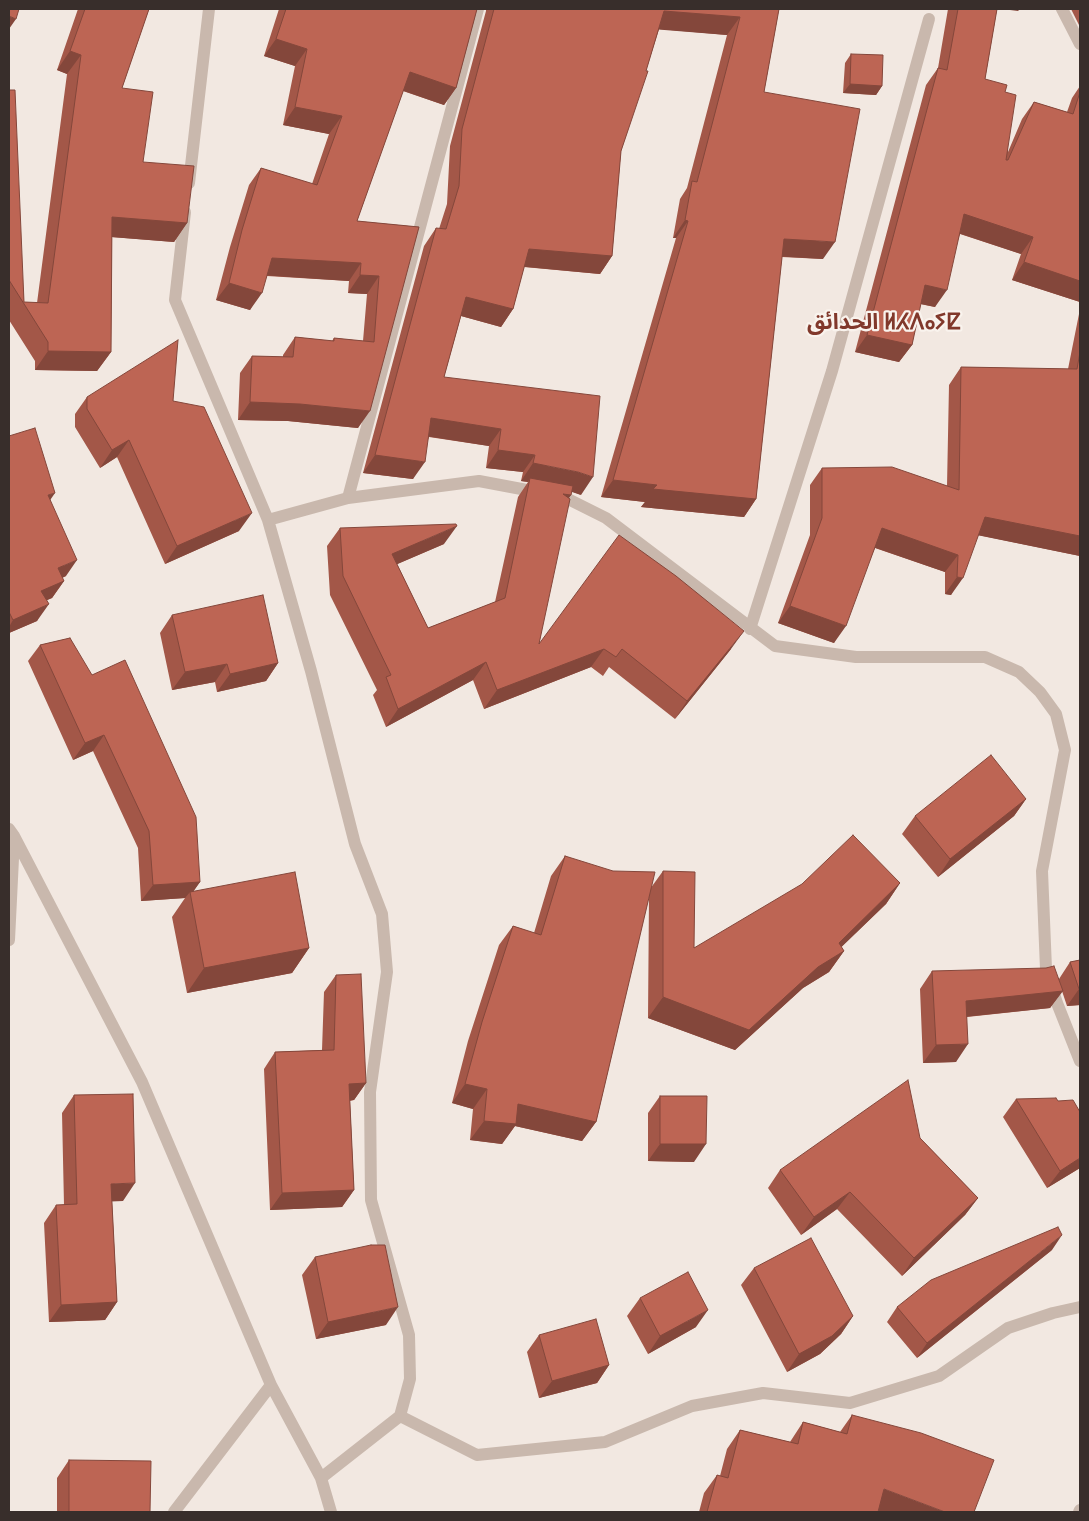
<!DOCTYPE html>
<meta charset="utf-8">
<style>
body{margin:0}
#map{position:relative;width:1089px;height:1521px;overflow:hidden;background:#f2e8e1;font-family:"Space Grotesk",sans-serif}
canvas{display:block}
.frame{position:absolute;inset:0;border:10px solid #382e2b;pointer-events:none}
</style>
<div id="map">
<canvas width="1089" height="1521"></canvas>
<div class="frame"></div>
</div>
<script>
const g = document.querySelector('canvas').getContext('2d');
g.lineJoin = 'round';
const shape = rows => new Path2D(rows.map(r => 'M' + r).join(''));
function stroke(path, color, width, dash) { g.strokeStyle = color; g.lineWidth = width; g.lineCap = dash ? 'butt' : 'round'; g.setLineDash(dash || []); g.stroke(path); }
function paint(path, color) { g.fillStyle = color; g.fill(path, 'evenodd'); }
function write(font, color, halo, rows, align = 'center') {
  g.font = font + ' "Space Grotesk","Noto Sans Arabic","Noto Sans Tifinagh",sans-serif'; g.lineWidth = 4.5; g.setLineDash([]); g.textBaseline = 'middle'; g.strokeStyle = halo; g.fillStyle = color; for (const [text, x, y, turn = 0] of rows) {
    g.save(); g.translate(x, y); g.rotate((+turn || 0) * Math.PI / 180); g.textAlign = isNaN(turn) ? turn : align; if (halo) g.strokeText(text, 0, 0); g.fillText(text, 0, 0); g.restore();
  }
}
const minor = shape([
 [1062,9,1080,44],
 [189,183,209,9],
 [185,212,175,300,268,520],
 [348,498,478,9],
 [750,629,832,371,929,19],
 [9,829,14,836,142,1082,271,1385,321,1478,331,1512],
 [9,940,14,838],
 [400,1416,477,1455,605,1442,692,1406,763,1393,850,1403,939,1376,1008,1328,1053,1313,1080,1307],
 [321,1478,400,1416,410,1379,409,1335,371,1200,370,1092,387,972,382,914,355,844,311,671,268,520,348,498,479,481,564,497,606,518,775,646,856,657,985,657,1019,672,1040,692,1056,714,1065,750,1042,871,1046,969,1057,1003,1080,1061],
 [174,1512,271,1385],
 [1079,1512,1080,1510]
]);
const wall = shape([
 [78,9,149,9,122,88,143,162,187,223,174,242,112,237,111,352,97,371,35,370,35,361,9,320,9,90,24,302,37,303,67,74,57,70],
 [279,9,477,9,456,88,444,105,403,91,357,221,419,227,358,428,288,421,238,420,240,373,252,356,283,357,283,355,295,337,332,341,334,338,363,341,367,294,348,293,349,281,267,276,250,310,216,300,230,247,249,185,261,168,312,184,329,134,283,125,295,66,264,56],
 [486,9,779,9,764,92,823,259,782,257,756,499,744,517,641,507,645,502,601,497,676,238,673,238,680,199,687,188,727,35,659,29,621,151,612,256,600,274,524,267,513,309,501,327,461,316,444,377,581,495,571,491,571,495,568,498,539,644,731,649,675,719,609,667,603,676,591,667,484,709,473,680,386,727,373,695,377,690,330,595,327,546,340,528,444,544,397,564,428,628,495,602,518,497,528,482,521,481,523,472,486,468,489,446,429,437,413,479,363,473,424,246,436,228,439,229,447,204,450,146,486,11],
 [948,9,997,9,985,79,1005,92,1008,152,1022,119,1034,102,1067,112,1072,98,1080,86,1080,302,1012,280,1021,254,960,234,935,307,920,304,912,345,899,362,855,352,926,85,938,68],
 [1071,9,1080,9,1080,27],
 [851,54,882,86,876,95,843,93,845,63],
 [1080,309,1080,556,978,535,951,595,945,594,945,572,875,548,834,643,778,623,810,535,810,485,822,468,947,486,949,385,961,367,1068,369],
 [87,397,173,401,239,531,165,564,117,457,100,468,75,427,75,414],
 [9,436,50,500,66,576,62,578,64,581,52,598,46,600,37,621,9,633],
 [172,615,278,663,266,681,217,692,215,682,172,690,160,633],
 [70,638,200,882,193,891,309,948,292,973,187,993,172,917,185,898,141,901,138,848,93,751,73,760,28,661,40,645],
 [1026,799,1014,816,938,877,902,834,915,816],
 [565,856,650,889,663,871,694,948,900,883,886,904,841,947,844,951,829,972,803,988,735,1050,648,1018,649,896,596,1122,582,1141,515,1126,502,1144,470,1140,473,1109,452,1103,468,1041,499,945,513,926,534,933,551,876],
 [1080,960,1080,1005,1067,1006,1062,991,1050,1008,967,1017,956,1062,923,1063,920,989,932,971,1059,979,1070,962],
 [336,975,366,1083,354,1100,350,1101,354,1190,342,1207,270,1210,264,1069,275,1052,322,1050,324,992],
 [74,1095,123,1201,112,1201,117,1302,105,1320,49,1322,44,1223,56,1205,64,1205,62,1113],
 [660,1096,694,1162,648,1161,648,1113],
 [1016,1099,1058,1101,1080,1168,1047,1188,1003,1117],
 [920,1138,978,1198,965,1215,902,1276,837,1209,801,1235,768,1188,780,1170],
 [1052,1250,917,1358,887,1322,897,1307],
 [315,1257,386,1325,316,1339,302,1275],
 [754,1268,853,1316,841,1334,820,1354,787,1372,741,1285],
 [640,1298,696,1327,648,1354,627,1316],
 [539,1335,609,1365,597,1383,539,1398,527,1352],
 [852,1415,878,1511,878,1512,699,1512,704,1493,717,1475,720,1476,727,1449,740,1430,790,1442,803,1422,840,1432],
 [69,1460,150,1512,57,1512,57,1478]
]);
const shadedWall = shape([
 [1002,9,1020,9,1018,11],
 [664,11,740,17,727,35,652,29],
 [9,16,16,19,9,29],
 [276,39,307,49,295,66,264,56],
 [70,51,81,55,67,74,57,70],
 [410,72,456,88,444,105,398,89],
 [850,84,882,86,876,95,843,93],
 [295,107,342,116,329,134,283,125],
 [964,214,1033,237,1021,254,952,231],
 [112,217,187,223,174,242,98,236],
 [685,220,688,221,676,238,673,238],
 [784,239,835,242,823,259,772,256],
 [529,249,612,256,600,274,516,266],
 [272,258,361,263,349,281,260,275],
 [1024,262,1080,281,1080,302,1012,280],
 [360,275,379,276,367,294,348,293],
 [229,283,262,293,250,310,216,300],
 [925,285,947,290,935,307,912,302],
 [466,297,513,309,501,327,454,314],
 [867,335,912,345,899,362,855,352],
 [48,351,111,352,97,371,35,370],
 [250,402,300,404,370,411,358,428,288,421,238,420],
 [431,418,501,429,489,446,419,435],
 [129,440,117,457,100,468,112,450],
 [498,450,535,455,523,472,486,468],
 [375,455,425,462,413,479,363,473],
 [533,463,578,472,593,477,581,495,530,478,528,482,521,481],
 [613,480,657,485,756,499,744,517,641,507,645,502,601,497],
 [55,493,44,509,48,495],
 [563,494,571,495,558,514],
 [252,513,239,531,165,564,177,546],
 [985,517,1080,536,1080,556,972,534],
 [457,526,444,544,379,572,392,554],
 [882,528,958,555,945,572,870,546],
 [77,560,66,576,46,585,58,568],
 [957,577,963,578,951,595,945,594],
 [64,581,52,598,30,608,41,591],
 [49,604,37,621,9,633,9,627,13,620],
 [790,606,846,626,834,643,778,623],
 [744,631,731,649,675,719,687,701],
 [604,649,591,667,484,709,497,690],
 [486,662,473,680,386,727,398,709],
 [278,663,266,681,217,692,230,674],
 [227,664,215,682,172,690,185,672],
 [104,735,93,751,73,760,85,743],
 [1026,799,1014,816,938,877,950,859],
 [200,882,191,895,190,892,185,898,141,901,153,885],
 [900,883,886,904,826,962,844,951,829,972,803,988,735,1050,648,1018,663,997,839,943],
 [309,948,292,973,187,993,204,968],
 [1079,989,1080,989,1080,1005,1067,1006],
 [1063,991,1050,1008,954,1018,966,1001],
 [968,1044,956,1062,923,1063,936,1045],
 [366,1083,354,1100,337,1101,349,1084],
 [465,1084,487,1089,473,1109,452,1103],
 [518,1104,596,1122,582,1141,515,1126,502,1144,470,1140,484,1121],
 [660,1144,706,1144,694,1162,648,1161],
 [1080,1158,1080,1168,1047,1188,1060,1171],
 [135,1183,123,1201,99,1202,111,1184],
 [354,1190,342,1207,270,1210,282,1193],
 [850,1192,837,1209,801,1235,814,1217],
 [978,1198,965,1215,902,1276,914,1258],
 [1062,1235,1052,1250,917,1358,927,1343],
 [117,1302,105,1320,49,1322,61,1305],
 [398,1307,386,1325,316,1339,328,1322],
 [708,1310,696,1327,648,1354,660,1336],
 [853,1316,841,1334,820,1354,787,1372,799,1354],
 [609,1365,597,1383,539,1398,552,1381],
 [884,1489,945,1512,882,1512,870,1508]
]);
const building = shape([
 [9,9,19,9,16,19,9,16,9,9],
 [85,9,149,9,122,88,153,92,143,162,194,166,187,223,112,217,111,352,48,351,48,342,9,280,9,90,15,90,24,302,48,303,81,55,70,51,85,9],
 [286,9,477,9,456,88,410,72,357,221,419,227,370,411,300,404,250,402,252,356,293,357,295,337,334,341,334,338,374,342,379,276,360,275,361,263,272,258,262,293,229,283,242,230,261,168,317,185,342,116,295,107,307,49,276,39,286,9],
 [494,9,779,9,764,92,860,109,835,242,784,239,756,499,653,489,657,485,613,480,688,221,685,220,692,181,697,182,740,17,664,11,646,71,648,71,621,151,612,256,529,249,513,309,466,297,444,377,600,396,593,477,578,472,533,463,535,455,498,450,501,429,431,418,425,462,375,455,436,228,446,229,459,186,462,129,494,9],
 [958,9,997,9,985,79,1007,85,1005,92,1016,95,1006,160,1008,160,1034,102,1073,114,1080,92,1080,281,1024,262,1033,237,964,214,947,290,925,285,912,345,867,335,938,68,947,70,958,9],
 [851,54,883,55,882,86,850,84,851,54],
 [178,340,173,401,204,407,252,513,177,546,129,440,112,450,87,409,87,397,178,340],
 [1080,352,1080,536,985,517,963,578,957,577,958,555,882,528,846,626,790,606,822,518,822,468,892,467,959,490,961,367,1077,369,1080,352],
 [35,428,55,493,48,495,77,560,58,568,64,581,41,591,49,604,13,620,9,612,9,436,35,428],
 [530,478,573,486,571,495,563,494,570,499,539,644,619,535,676,576,744,631,687,701,622,649,616,657,604,649,497,690,486,662,398,709,386,677,391,675,343,576,340,528,456,524,457,526,392,554,428,628,505,598,530,478],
 [263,595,278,663,230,674,227,664,185,672,172,615,263,595],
 [70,638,92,675,125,660,196,817,200,882,153,885,149,831,104,735,85,743,40,645,70,638],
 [991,755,1026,799,950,859,915,816,991,755],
 [853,835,900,883,839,943,844,951,818,967,749,1030,663,997,663,871,695,872,694,948,802,884,853,835],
 [565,856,613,871,655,872,596,1122,518,1104,516,1124,484,1121,487,1089,465,1084,482,1022,513,926,541,935,565,856],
 [295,872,309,948,204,968,190,892,295,872],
 [1080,960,1080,989,1079,989,1070,962,1080,960],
 [1054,966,1063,991,966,1001,968,1044,936,1045,932,971,1046,968,1054,966],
 [361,974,366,1083,349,1084,354,1190,282,1193,275,1052,334,1050,336,975,361,974],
 [908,1080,920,1138,978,1198,914,1258,850,1192,814,1217,780,1170,908,1080],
 [133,1094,135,1183,111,1184,117,1302,61,1305,56,1205,77,1204,74,1095,133,1094],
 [660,1096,707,1096,706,1144,660,1144,660,1096],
 [1056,1098,1058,1101,1073,1100,1080,1112,1080,1158,1060,1171,1016,1099,1056,1098],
 [1058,1227,1062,1235,927,1343,897,1307,931,1280,1058,1227],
 [811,1238,853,1316,832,1336,799,1354,754,1268,811,1238],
 [371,1245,385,1245,398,1307,328,1322,315,1257,371,1245],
 [688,1272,708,1310,660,1336,640,1298,688,1272],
 [596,1319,609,1365,552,1381,539,1335,596,1319],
 [852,1415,921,1433,994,1460,974,1512,945,1512,884,1489,878,1512,707,1512,717,1475,728,1478,740,1430,798,1444,803,1422,847,1434,852,1415],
 [69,1460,151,1461,150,1512,69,1512,69,1460]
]);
const districtNames = [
 ["الحدائق ⵍⵃⴷⴰⵢⵇ",884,323]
];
stroke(minor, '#c9b8ad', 12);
paint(wall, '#a35748');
paint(shadedWall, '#84473b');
paint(building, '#bd6554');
stroke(building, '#84473b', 1);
write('bold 22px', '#81382b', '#f9f3ed', districtNames);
</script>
